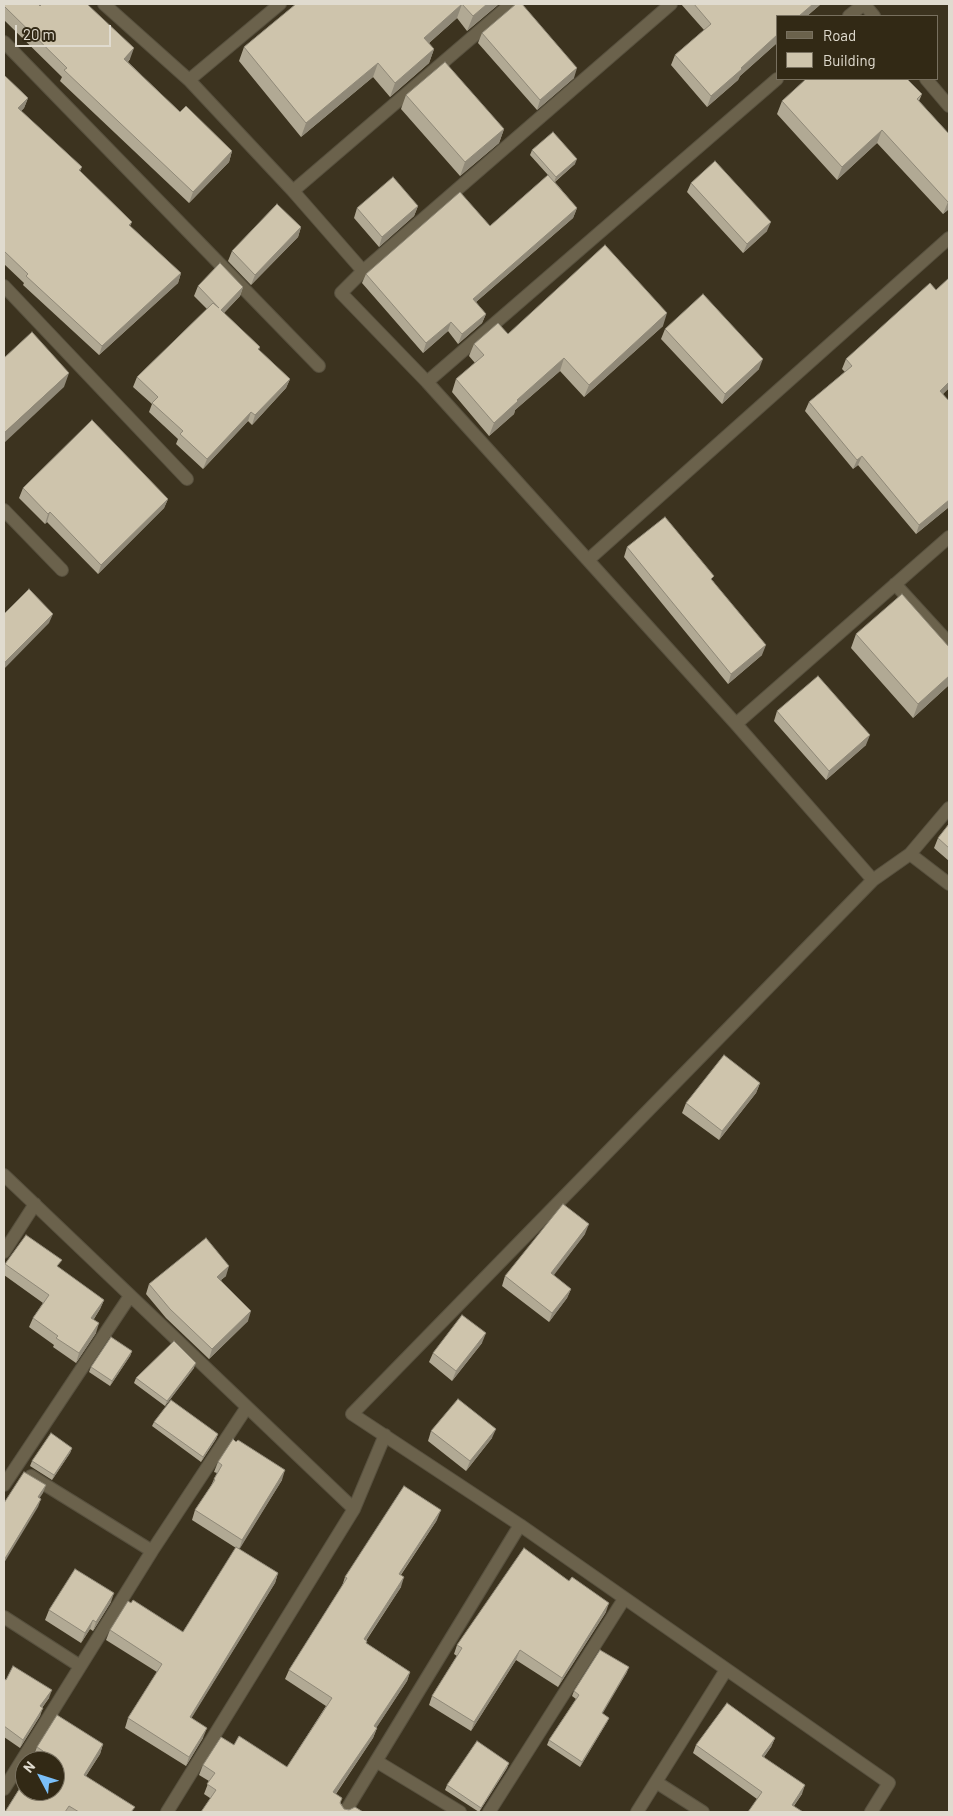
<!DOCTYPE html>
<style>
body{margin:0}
#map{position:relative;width:953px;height:1816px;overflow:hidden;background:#3c331f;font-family:Barlow,sans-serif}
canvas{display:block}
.frame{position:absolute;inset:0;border:5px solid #e0dbcf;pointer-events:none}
.legend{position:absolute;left:776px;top:15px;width:162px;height:65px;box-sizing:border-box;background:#322915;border:1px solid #78705f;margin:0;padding:6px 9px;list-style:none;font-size:15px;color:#e0dbcf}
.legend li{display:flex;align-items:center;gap:10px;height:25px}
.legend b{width:25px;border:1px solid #78705f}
.north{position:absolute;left:15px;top:1751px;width:50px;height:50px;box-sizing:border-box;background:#322915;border:1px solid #78705f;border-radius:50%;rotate:310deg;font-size:14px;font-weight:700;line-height:20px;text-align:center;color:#e0dbcf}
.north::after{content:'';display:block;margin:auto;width:18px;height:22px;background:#7abff8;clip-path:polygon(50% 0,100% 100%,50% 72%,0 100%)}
.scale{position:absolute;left:15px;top:25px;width:96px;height:22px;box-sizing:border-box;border:2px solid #e0dbcf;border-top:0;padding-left:6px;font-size:15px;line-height:18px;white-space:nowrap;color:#e0dbcf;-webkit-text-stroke:4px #322915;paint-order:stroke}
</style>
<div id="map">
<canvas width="953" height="1816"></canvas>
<div class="frame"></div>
<ul class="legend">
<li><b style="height:6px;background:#6b624c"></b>Road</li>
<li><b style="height:14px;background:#cec4ac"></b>Building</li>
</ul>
<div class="north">N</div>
<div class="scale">20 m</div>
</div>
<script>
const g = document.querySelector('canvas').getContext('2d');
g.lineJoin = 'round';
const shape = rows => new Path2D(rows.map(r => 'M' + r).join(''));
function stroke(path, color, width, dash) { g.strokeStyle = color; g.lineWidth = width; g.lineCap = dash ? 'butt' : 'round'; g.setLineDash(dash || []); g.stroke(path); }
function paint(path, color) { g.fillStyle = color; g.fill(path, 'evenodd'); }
const minor = shape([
 [104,4,189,80,293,191,363,271],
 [671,4,363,271,341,293,427,382,736,724,873,880],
 [864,4,874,16],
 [849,16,864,4],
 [4,42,319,366],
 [926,79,949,106],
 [189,80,280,4],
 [293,191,511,4],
 [4,286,187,479],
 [427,382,777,79],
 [4,510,62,570],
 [588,560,949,238],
 [895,584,949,643],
 [736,724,949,537],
 [910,854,949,884],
 [4,1175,354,1509],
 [4,1252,35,1204],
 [31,1476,152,1551],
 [4,1485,130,1296],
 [4,1617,80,1666],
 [376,1761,460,1812],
 [656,1782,703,1812],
 [4,1789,152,1551,247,1407],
 [167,1812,354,1509,385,1435],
 [345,1812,520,1525],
 [489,1812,624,1599],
 [637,1812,726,1670],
 [871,1812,889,1783,520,1525,352,1414,873,880,910,854,949,808]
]);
const wall = shape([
 [4,4,40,6,130,59,128,62,180,112,232,151,229,162,189,203,60,81,62,77,4,20],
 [296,4,499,4,467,31,457,18,429,43,434,49,429,63,390,97,373,77,301,137,239,61,244,47],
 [681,4,821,4,807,16,777,16,777,43,740,76,738,80,707,107,671,65,675,55,704,30],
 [482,33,574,78,537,110,478,43],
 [4,75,28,98,24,108,21,111,82,167,80,171,132,222,130,226,181,273,178,283,99,355,23,285,24,283,4,264],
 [922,94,919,101,949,134,949,209,943,214,877,143,837,180,777,114,782,101],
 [406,95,504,129,499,143,460,176,401,109],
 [532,150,575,164,555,182,577,208,573,218,476,302,486,314,482,323,458,344,448,331,423,353,362,283,366,274,490,226,548,175,530,155],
 [691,183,767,231,743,253,687,192],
 [418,206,414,216,379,247,354,218,357,208],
 [301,227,298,237,251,285,228,261,232,251],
 [949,278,949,388,943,394,949,507,916,534,858,465,853,469,805,411,809,402,845,372,842,369,846,359,936,290],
 [198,286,243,287,240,296,224,313,260,347,259,350,290,379,286,388,252,425,248,421,203,469,176,444,178,439,149,412,152,404,133,387,137,377,207,309,194,296],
 [663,326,584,397,560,371,515,410,514,414,489,436,452,392,456,379,475,363,469,356,474,344,508,334],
 [665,329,759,369,722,404,661,339],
 [23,488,168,499,164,508,98,574,47,522,45,524,19,498],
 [627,547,713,581,762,655,728,684,624,557],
 [856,634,949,647,949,685,913,718,851,648],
 [777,711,866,745,826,780,774,721],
 [949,824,949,861,934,848,938,838],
 [760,1083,756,1093,719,1140,682,1113,686,1103],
 [585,1234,553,1275,571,1289,567,1298,549,1322,502,1286,505,1276],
 [5,1264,59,1268,104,1300,100,1309,94,1319,96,1333,76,1363,53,1347,54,1345,29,1327,33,1318,43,1303,4,1275,4,1267],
 [226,1276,221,1280,248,1321,209,1359,166,1318,146,1294,149,1284],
 [482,1343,452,1381,429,1362,433,1353],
 [132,1351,130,1356,110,1386,89,1372,91,1367],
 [194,1368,165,1406,134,1383,136,1378],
 [154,1422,218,1434,216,1439,201,1462,152,1426],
 [431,1431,492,1438,466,1471,428,1441],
 [72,1448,70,1453,52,1480,30,1466,32,1461],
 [218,1462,282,1480,239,1549,278,1573,275,1583,191,1718,203,1738,186,1766,125,1728,128,1718,157,1672,106,1640,110,1630,183,1632,236,1548,192,1520,195,1510,211,1486,214,1479,217,1473,214,1472],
 [437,1520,401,1575,401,1587,366,1641,366,1643,410,1672,407,1681,376,1728,377,1728,373,1738,336,1794,344,1809,363,1812,210,1798,204,1794,209,1781,199,1775,203,1765,234,1745,287,1767,326,1706,285,1679,289,1670,342,1586,345,1577],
 [111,1602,93,1631,90,1629,81,1643,45,1620,49,1610],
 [606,1612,558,1687,516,1660,471,1731,429,1705,432,1696,457,1656,454,1654,457,1645],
 [627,1672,602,1713,609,1718,607,1722,580,1767,547,1745,549,1740,576,1699,572,1696,574,1691],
 [4,1679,49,1698,42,1708,40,1716,20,1748,4,1737],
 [775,1738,771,1747,764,1757,802,1794,794,1806,757,1799,693,1753,696,1745],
 [103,1744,100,1754,86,1776,133,1812,5,1812,37,1760,33,1757,37,1747],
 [509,1763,507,1768,479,1812,445,1790,447,1785]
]);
const shadedWall = shape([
 [462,4,457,18,419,52,424,38],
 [487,4,499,4,467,31,473,16],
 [813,4,821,4,807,16,799,16],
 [777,35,777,43,740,76,738,80,707,107,711,96,741,68],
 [134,48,130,59,120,69,124,59],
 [434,49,429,63,390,97,395,83],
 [378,63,373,77,301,137,306,123],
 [577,68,574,78,537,110,540,100],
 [28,98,24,108,15,118,18,108],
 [504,129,499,143,460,176,465,162],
 [882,130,877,143,837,180,842,167],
 [232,151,229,162,189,203,193,192],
 [577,159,575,164,554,182,556,177],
 [949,200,949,209,943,214,948,202],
 [418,206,414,216,379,247,382,237],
 [577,208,573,218,469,308,473,299],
 [771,222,767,231,743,253,747,244],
 [301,227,298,237,251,285,255,275],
 [181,273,178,283,99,355,102,346],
 [243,287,240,296,217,320,221,310],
 [667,313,663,326,584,397,589,385],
 [486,314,482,323,458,344,462,334],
 [451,322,448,331,423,353,426,343],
 [564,358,560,371,515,410,514,414,489,436,494,423,517,400],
 [763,359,759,369,722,404,725,394],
 [69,373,64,387,4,443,4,433],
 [290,379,286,388,252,425,255,415],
 [949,382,949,388,936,400,940,391],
 [251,412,248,421,203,469,207,459],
 [862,456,858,465,853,469,857,460],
 [168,499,164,508,98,574,101,565],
 [949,500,949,507,916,534,919,525],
 [50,512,47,522,45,524,48,514],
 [53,614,49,623,4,669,4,663],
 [766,645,762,655,728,684,731,674],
 [949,676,949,685,913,718,918,704],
 [870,735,866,745,826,780,829,771],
 [760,1083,756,1093,719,1140,722,1131],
 [589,1224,585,1234,548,1283,551,1273],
 [229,1266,226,1276,213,1286,217,1277],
 [571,1289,567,1298,549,1322,552,1313],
 [104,1300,100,1309,88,1328,91,1318],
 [251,1311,248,1321,209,1359,212,1349],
 [99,1323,96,1333,76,1363,79,1353],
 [486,1333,482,1343,452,1381,456,1371],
 [132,1351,130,1356,110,1386,112,1381],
 [196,1363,194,1368,165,1406,167,1401],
 [496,1429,492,1438,466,1471,470,1461],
 [218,1434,216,1439,201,1462,203,1457],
 [72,1448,70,1453,52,1480,54,1475],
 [285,1470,282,1480,239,1550,242,1540],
 [46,1485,43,1493,35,1505,38,1497],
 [41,1499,38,1507,4,1563,4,1560],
 [441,1510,437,1520,395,1583,399,1574],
 [278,1573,275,1583,186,1727,190,1717],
 [404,1577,401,1587,360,1649,364,1639],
 [114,1593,111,1602,93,1631,96,1622],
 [609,1603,606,1612,558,1687,562,1678],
 [93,1620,90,1629,81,1643,85,1633],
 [520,1650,516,1660,471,1731,474,1722],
 [629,1667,627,1672,600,1718,602,1713],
 [410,1672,407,1681,371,1736,374,1726],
 [52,1690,49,1698,37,1714,40,1706],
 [43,1708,40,1716,20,1748,23,1740],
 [609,1718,607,1722,580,1767,582,1762],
 [207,1728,203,1738,186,1766,189,1757],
 [377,1728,373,1738,330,1802,333,1792],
 [775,1738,771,1747,758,1765,762,1756],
 [103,1744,100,1754,80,1785,84,1775],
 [509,1763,507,1768,479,1812,481,1808],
 [805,1785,802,1794,789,1812,792,1805]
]);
const building = shape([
 [4,4,38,4,40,6,42,4,87,4,134,48,124,59,180,112,186,106,232,151,193,192,64,70,67,68,4,6,4,4],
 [296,4,487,4,473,16,462,4,424,38,434,49,395,83,378,63,306,123,244,47,296,4],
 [516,4,522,4,577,68,540,100,482,33,516,4],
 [694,4,813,4,799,16,777,16,777,35,741,68,742,69,711,96,675,55,711,24,694,4],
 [445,62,504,129,465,162,406,95,445,62],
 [4,75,28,98,18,108,82,167,79,170,132,222,129,225,181,273,102,346,26,276,28,274,4,251,4,75],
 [806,79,907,79,922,94,917,99,949,134,949,200,948,202,882,130,842,167,782,101,806,79],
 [553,132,577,159,556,177,532,150,553,132],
 [715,161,771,222,747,244,691,183,715,161],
 [548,175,577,208,473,299,486,314,462,334,451,322,426,343,366,274,460,192,490,226,548,175],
 [393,177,418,206,382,237,357,208,393,177],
 [277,204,301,227,255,275,232,251,277,204],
 [605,245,667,313,589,385,564,358,517,400,518,401,494,423,456,379,484,355,474,344,498,323,508,334,605,245],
 [220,263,243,287,221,310,260,347,258,349,290,379,255,415,251,412,207,459,180,434,183,431,152,403,158,397,137,377,213,303,219,308,198,286,220,263],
 [949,278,949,382,940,391,949,401,949,500,919,525,862,456,857,460,809,402,852,366,846,359,930,283,936,290,949,278],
 [703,294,763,359,725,394,665,329,703,294],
 [32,332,69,373,4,433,4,358,32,332],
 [92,420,168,499,101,565,50,512,48,514,23,488,92,420],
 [665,517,714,576,711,579,766,645,731,674,627,547,665,517],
 [29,589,53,614,4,663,4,614,29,589],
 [902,594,949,647,949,676,918,704,856,634,902,594],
 [818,676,870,735,829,771,777,711,818,676],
 [949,824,949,848,938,838,949,824],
 [724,1055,760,1083,722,1131,686,1103,724,1055],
 [563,1204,589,1224,551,1273,571,1289,552,1313,505,1276,563,1204],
 [26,1235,62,1260,57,1266,104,1300,91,1318,99,1323,79,1353,56,1338,58,1336,33,1318,49,1295,5,1264,26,1235],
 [206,1238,229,1266,217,1277,251,1311,212,1349,170,1309,149,1284,206,1238],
 [462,1315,486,1333,456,1371,433,1353,462,1315],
 [111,1337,132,1351,112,1381,91,1367,111,1337],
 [174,1341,196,1363,167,1401,136,1378,174,1341],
 [458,1399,496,1429,470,1461,431,1431,458,1399],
 [171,1400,218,1434,203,1457,154,1422,171,1400],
 [51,1433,72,1448,54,1475,32,1461,51,1433],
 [233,1439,236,1442,238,1440,285,1470,242,1540,195,1510,215,1480,214,1479,222,1465,218,1462,233,1439],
 [24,1472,46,1485,38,1497,41,1499,4,1560,4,1503,24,1472],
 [404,1486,441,1510,399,1574,404,1577,364,1639,367,1641,366,1643,410,1672,374,1726,377,1728,333,1792,342,1798,340,1803,344,1809,349,1810,355,1807,363,1812,201,1812,216,1790,207,1784,215,1773,203,1765,221,1737,234,1745,239,1736,287,1767,332,1698,289,1670,347,1578,345,1577,404,1486],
 [236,1547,278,1573,190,1717,207,1728,189,1757,128,1718,162,1664,110,1630,128,1601,131,1603,133,1600,183,1632,236,1547],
 [524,1548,569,1581,572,1577,609,1603,562,1678,520,1650,474,1722,432,1696,462,1648,457,1645,524,1548],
 [75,1569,114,1593,96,1622,93,1620,85,1633,49,1610,75,1569],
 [600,1650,629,1667,602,1713,609,1718,582,1762,549,1740,579,1695,574,1691,600,1650],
 [13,1666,52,1690,40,1706,43,1708,23,1740,4,1726,4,1679,6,1680,13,1666],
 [727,1703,775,1738,762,1756,805,1785,792,1805,803,1812,748,1812,762,1792,696,1745,727,1703],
 [57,1715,103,1744,84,1775,135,1807,131,1812,79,1812,69,1806,65,1812,5,1812,25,1780,25,1791,55,1791,55,1761,37,1761,43,1751,37,1747,57,1715],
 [477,1741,509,1763,481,1808,447,1785,477,1741]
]);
stroke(minor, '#58513f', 14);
stroke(minor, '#6b624c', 12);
paint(wall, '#b1a994');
paint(shadedWall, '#908978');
paint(building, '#cec4ac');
stroke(building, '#908978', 1);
</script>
